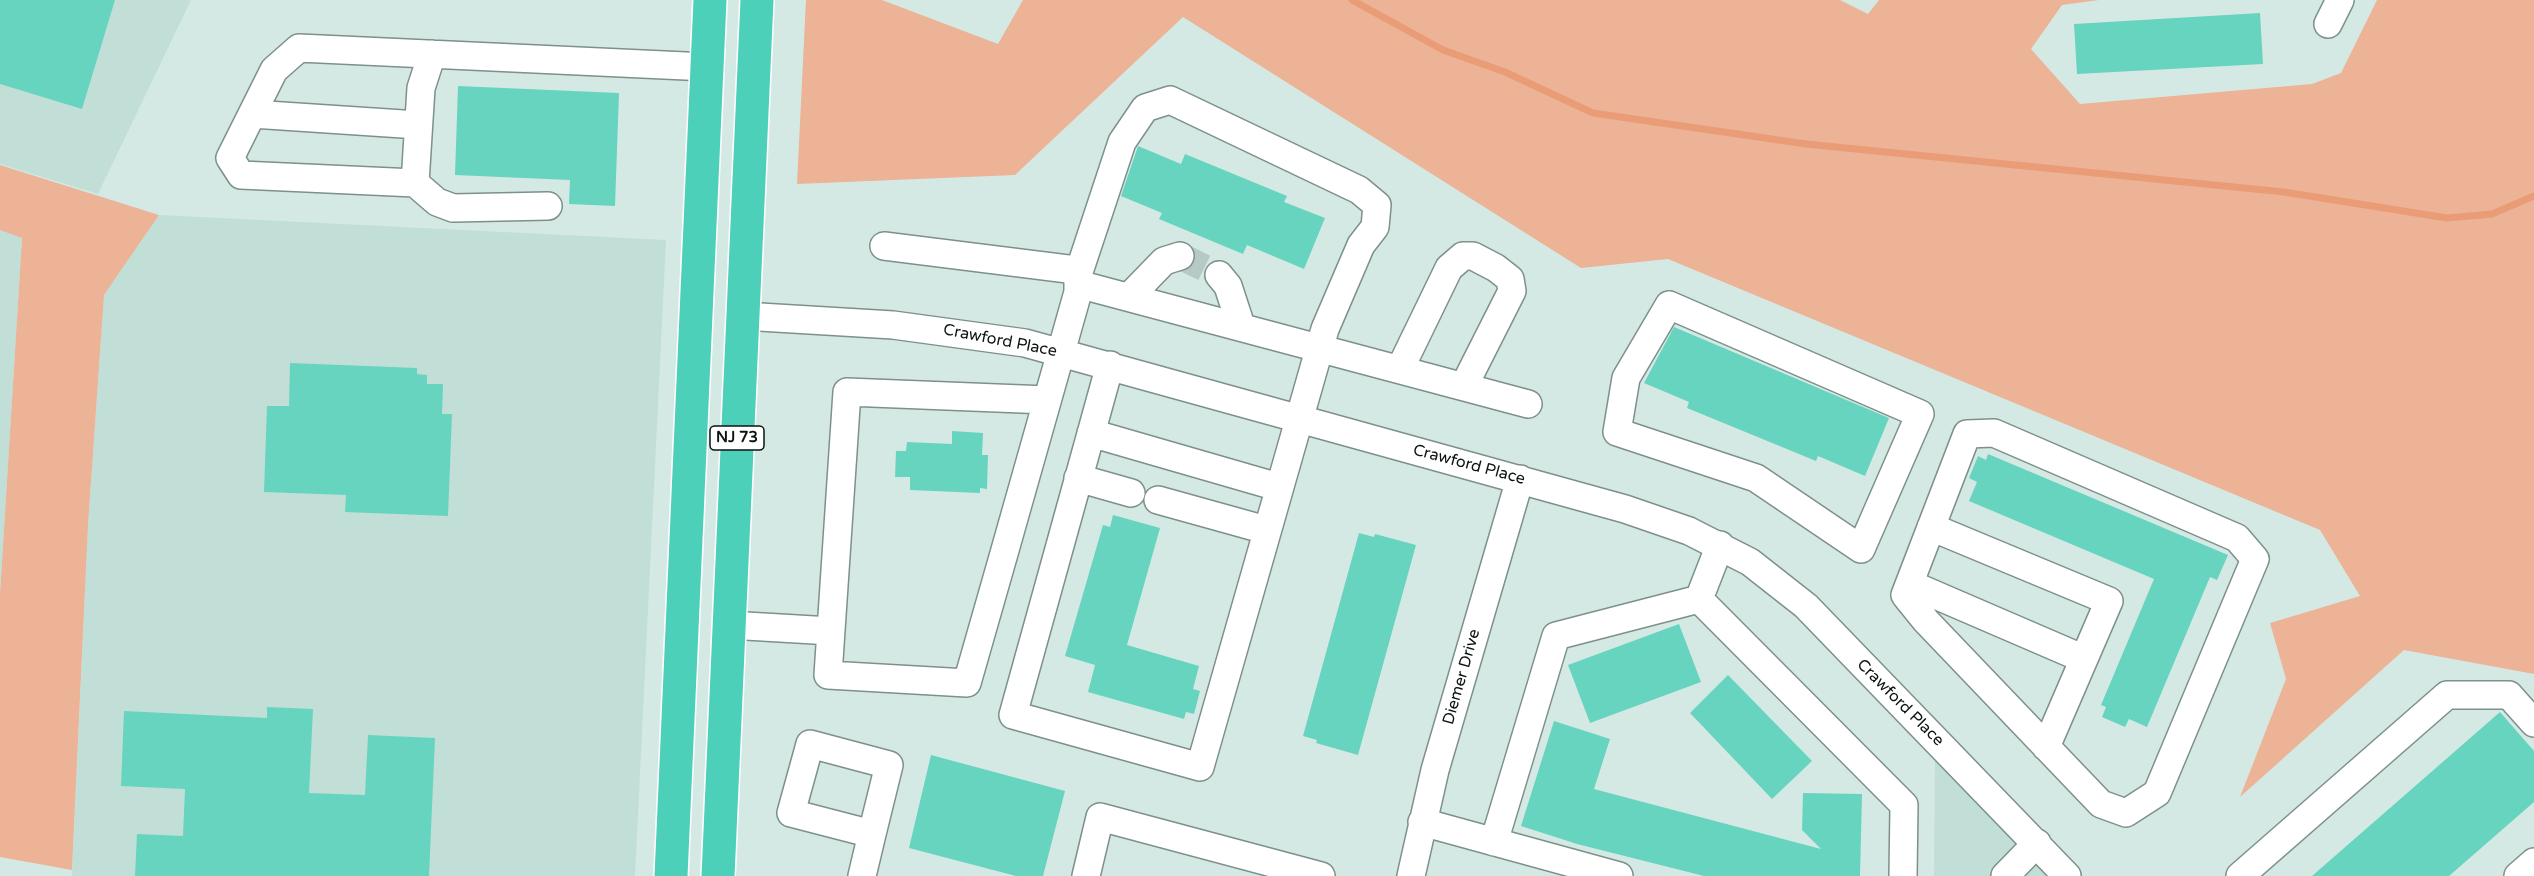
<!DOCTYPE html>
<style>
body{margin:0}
canvas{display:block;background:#d4e9e4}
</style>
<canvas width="2534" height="876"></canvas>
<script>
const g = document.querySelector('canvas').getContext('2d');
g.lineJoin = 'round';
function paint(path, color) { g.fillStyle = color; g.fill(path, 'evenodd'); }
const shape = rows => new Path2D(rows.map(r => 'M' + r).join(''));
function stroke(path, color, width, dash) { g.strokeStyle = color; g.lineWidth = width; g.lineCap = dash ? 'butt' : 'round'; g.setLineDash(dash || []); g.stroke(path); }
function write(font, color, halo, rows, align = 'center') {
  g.font = font + ' "Varela Round",sans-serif'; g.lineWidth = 4.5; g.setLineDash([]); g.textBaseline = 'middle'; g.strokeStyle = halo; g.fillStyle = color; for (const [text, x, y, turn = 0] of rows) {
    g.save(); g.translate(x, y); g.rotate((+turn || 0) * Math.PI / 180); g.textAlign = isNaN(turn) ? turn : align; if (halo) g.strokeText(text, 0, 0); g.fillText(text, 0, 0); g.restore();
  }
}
const built = shape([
 [0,0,191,0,98,194,0,164],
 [159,215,666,240,635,876,72,876,88,525,104,295],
 [0,230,22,237,0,594],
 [1935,752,2050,876,1934,876]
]);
const green = shape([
 [806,0,882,0,998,44,1023,0,1840,0,1868,14,1879,0,2099,0,2062,5,2031,49,2080,104,2312,84,2341,73,2377,0,2534,0,2534,674,2404,650,2240,797,2286,679,2270,623,2360,596,2320,530,1668,259,1581,268,1183,17,1015,175,797,184],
 [0,165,159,215,104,295,88,525,72,870,0,857,0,594,22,238,0,230]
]);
const stream = shape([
 [1352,0,1443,50,1505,72,1593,113,1806,144,2284,192,2447,218,2492,214,2534,196]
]);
const building = shape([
 [0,0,115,0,82,109,0,84],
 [2260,13,2263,64,2077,74,2074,24],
 [458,86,619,93,615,206,569,204,570,180,455,175],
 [1138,146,1181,164,1185,154,1287,196,1284,202,1325,218,1304,269,1247,245,1243,254,1159,219,1162,213,1121,196],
 [1674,327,1889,418,1865,476,1818,456,1816,461,1687,408,1689,402,1644,383],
 [290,363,417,368,417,374,427,375,427,384,443,384,442,414,452,414,448,516,345,512,346,495,264,492,267,406,289,406],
 [952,431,983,433,982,455,988,455,987,489,980,488,980,493,910,490,910,477,895,477,896,451,906,451,907,442,952,444],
 [1988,454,2228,555,2217,580,2210,577,2147,727,2129,719,2125,727,2102,717,2106,707,2101,705,2154,579,1969,501,1977,482,1969,478,1978,456,1986,460],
 [1113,515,1160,528,1127,645,1199,666,1193,689,1200,691,1194,714,1186,712,1184,719,1088,692,1095,665,1065,656,1103,525,1110,527],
 [1359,533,1374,537,1375,534,1416,545,1358,755,1316,743,1317,740,1303,736],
 [1679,624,1701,682,1590,723,1568,665],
 [1728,675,1812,761,1772,799,1690,713],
 [267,707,313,709,309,793,365,795,368,735,435,738,429,876,135,876,137,834,183,836,185,789,121,786,124,711,267,718],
 [2500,712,2534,751,2534,802,2449,876,2312,876],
 [1554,721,1610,739,1594,789,1821,849,1802,830,1803,793,1862,794,1860,876,1704,876,1577,844,1521,826],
 [931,755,1065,791,1043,876,1016,876,909,848]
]);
const minorTunnel = shape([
 [1180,256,1219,275]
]);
const minor = shape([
 [2328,24,2340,0],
 [252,114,418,125],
 [415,183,421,88,432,54],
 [548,206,453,208,437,202,415,183,241,175,230,158,274,70,299,48,707,67],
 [884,246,1068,269,1078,275,1078,292,1003,557,967,683,828,675,847,392,1047,400],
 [1078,275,1122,142,1145,108,1170,100,1359,190,1377,205,1375,227,1361,245,1325,329,1200,767,1013,715,1110,365],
 [1219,275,1228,286,1241,326],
 [1078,284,1528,404],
 [1129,297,1164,261,1180,256],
 [1669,305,1920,414,1861,549,1756,478,1617,432,1626,378,1669,305],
 [743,316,893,325,1025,343,1625,509,1689,531,1750,562,1806,606,2067,876],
 [1400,369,1449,268,1463,256,1473,256,1496,268,1510,279,1512,291,1464,386],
 [1091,433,1278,487],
 [1994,433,2237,538,2255,559,2157,793,2126,813,2101,804,1926,621,1905,595,1967,434,1994,433],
 [1078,478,1131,493],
 [1158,500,1266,530],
 [1931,527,2109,601,2046,747],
 [1720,545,1699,599,1904,805,1903,876],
 [1910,584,2084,659],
 [729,625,831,631],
 [1422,822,1619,876],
 [1494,842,1556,636,1699,599],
 [862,876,872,834,889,765,810,744,791,813,872,834],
 [1086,876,1100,817,1321,876],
 [1411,876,1435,770,1520,479],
 [2005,876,2037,843],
 [2240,876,2447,695,2509,695,2534,723],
 [2518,876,2534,862]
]);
const highway = shape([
 [671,876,710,0],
 [718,876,757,0]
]);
const shields = [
 [737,438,54]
];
const shieldNames = [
 ["NJ 73",737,438]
];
const streetNames = [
 ["Crawford Place",1000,341,11],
 ["Crawford Place",1469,465,15],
 ["Diemer Drive",1462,677,-74],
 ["Crawford Place",1900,703,45]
];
paint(built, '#c1dfd7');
paint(green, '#ecb397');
stroke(stream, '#e99c76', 7);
paint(building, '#67d4bf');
stroke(minorTunnel, '#b6c9c4', 27, [27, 14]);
stroke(minor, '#7d908b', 30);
stroke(highway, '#fff', 36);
stroke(minor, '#fff', 27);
stroke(highway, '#4cd0b9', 33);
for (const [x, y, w] of shields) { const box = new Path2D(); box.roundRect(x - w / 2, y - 12, w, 24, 4.5); g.fillStyle = '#fff'; g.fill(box); stroke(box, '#0c1311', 1.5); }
write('bold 15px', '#0c1311', null, shieldNames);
write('16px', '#0c1311', '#fff', streetNames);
</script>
